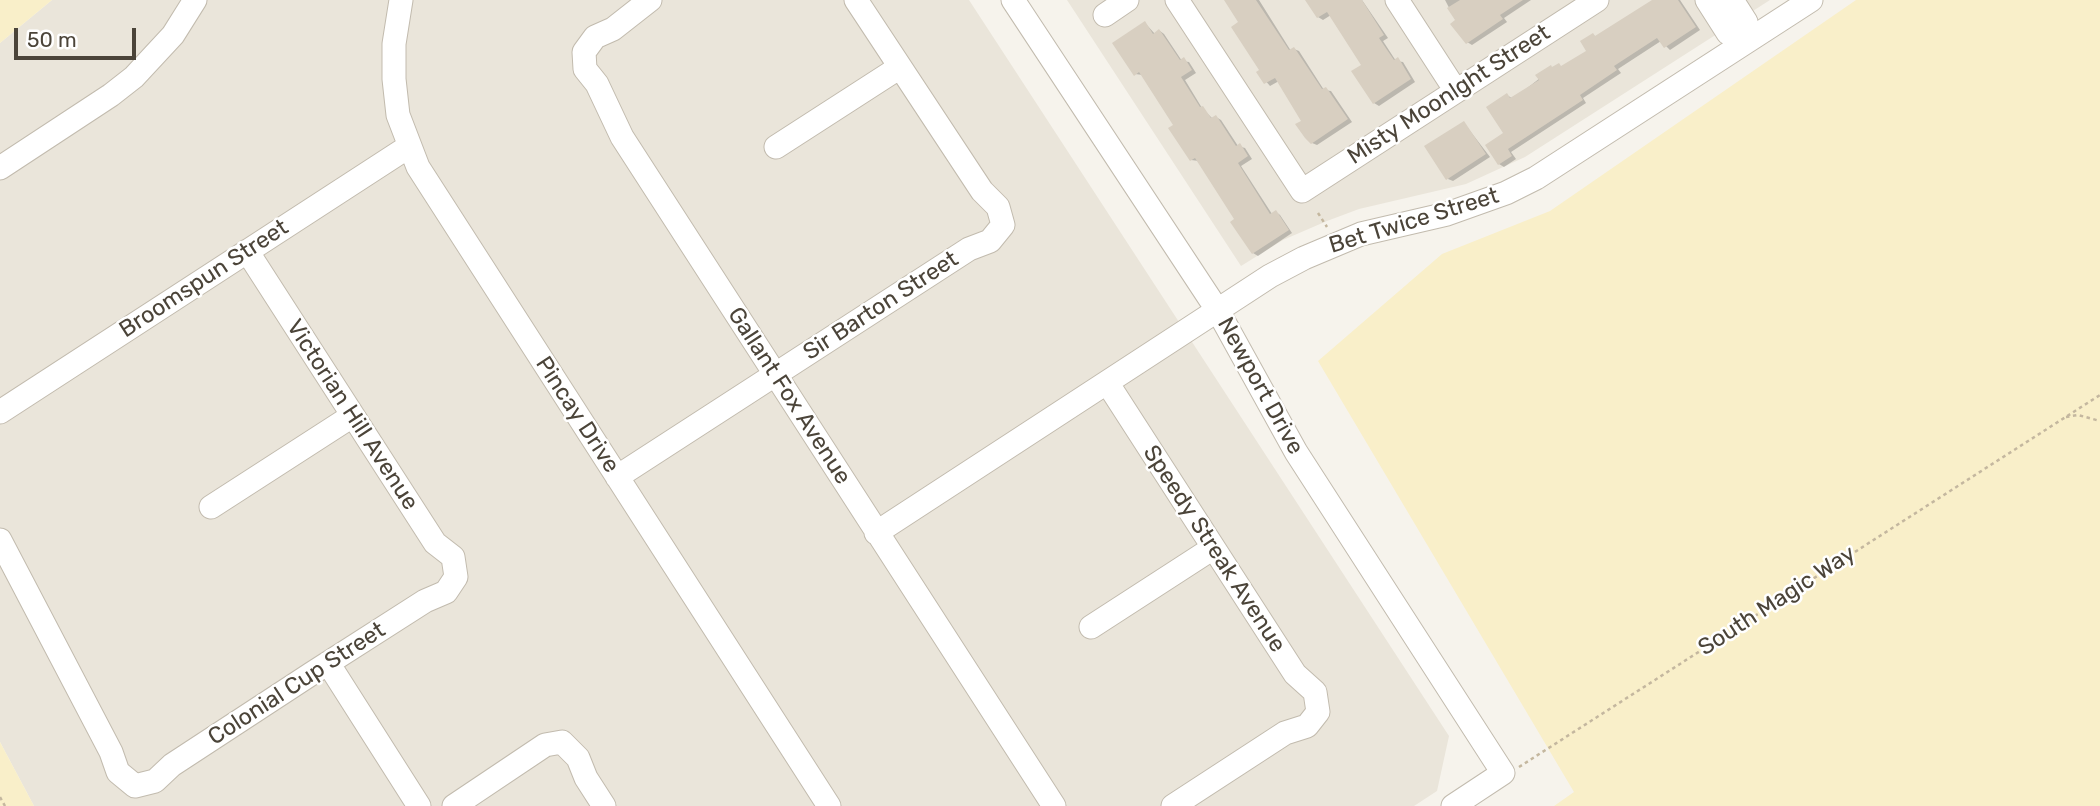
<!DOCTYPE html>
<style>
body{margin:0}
#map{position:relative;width:2100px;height:806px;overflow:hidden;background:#f6f3ec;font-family:Rubik,sans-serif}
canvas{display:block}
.scale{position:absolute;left:14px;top:28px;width:122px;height:32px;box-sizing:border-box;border:4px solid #4b4439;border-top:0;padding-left:9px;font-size:21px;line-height:24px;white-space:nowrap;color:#4b4439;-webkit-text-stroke:5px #fff;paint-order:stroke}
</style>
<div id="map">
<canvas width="2100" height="806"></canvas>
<div class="scale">50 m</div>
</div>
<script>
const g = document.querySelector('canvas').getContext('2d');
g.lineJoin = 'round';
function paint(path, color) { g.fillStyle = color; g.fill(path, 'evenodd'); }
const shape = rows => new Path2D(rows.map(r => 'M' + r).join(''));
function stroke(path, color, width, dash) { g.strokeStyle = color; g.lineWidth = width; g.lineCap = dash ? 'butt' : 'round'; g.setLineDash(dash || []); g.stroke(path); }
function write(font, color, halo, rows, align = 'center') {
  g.font = font + ' Rubik,sans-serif'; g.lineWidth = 5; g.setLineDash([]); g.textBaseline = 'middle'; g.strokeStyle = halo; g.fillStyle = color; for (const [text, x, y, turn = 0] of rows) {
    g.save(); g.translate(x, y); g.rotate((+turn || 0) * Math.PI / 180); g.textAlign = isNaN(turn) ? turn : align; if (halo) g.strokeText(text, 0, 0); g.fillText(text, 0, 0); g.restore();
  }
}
const residential = shape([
 [52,0,969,0,1449,736,1437,791,1414,806,34,806,0,742,0,43],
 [1067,0,1770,0,1525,157,1466,184,1359,209,1327,221,1283,240,1241,266]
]);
const sand = shape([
 [0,0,52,0,0,43],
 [1856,0,2100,0,2100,806,1554,806,1574,792,1318,361,1442,254,1550,211],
 [0,742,34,806,0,806]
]);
const shadow = shape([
 [1226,0,1259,0,1291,51,1294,49,1299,51,1324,90,1331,91,1352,122,1317,145,1312,143,1304,121,1279,81,1270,86,1258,72,1261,70,1241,22],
 [1307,0,1362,0,1388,38,1383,41,1396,61,1403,62,1415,82,1379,106,1374,103,1363,65,1331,15,1323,20,1318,17],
 [1445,0,1531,0,1504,18,1507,22,1472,45,1467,42],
 [1655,0,1680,0,1700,30,1670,50,1661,41,1618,69,1621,73,1583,98,1586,103,1511,152,1516,159,1504,167,1499,164,1505,134,1507,95,1513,99,1553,68,1563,67,1588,51,1593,35,1597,37],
 [1145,23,1155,34,1160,31,1164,34,1182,61,1189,62,1196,73,1185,80,1202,108,1213,119,1216,117,1221,120,1238,146,1245,148,1252,159,1241,166,1272,214,1276,212,1280,215,1292,233,1258,256,1253,253,1237,220,1199,161,1191,160,1175,126,1143,75,1135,74],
 [1464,123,1490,157,1453,181,1448,179]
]);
const building = shape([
 [1224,0,1256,0,1289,50,1294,47,1322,89,1326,87,1348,119,1311,144,1305,138,1295,124,1301,121,1275,78,1264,84,1256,72,1259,70,1231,27,1238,22],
 [1305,0,1362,0,1384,35,1379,38,1394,60,1398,57,1411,79,1373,104,1351,71,1361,65,1327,12,1317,18],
 [1460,0,1523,0,1500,15,1503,19,1466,44,1450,24,1455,20,1447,8],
 [1652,0,1678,0,1696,27,1664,48,1657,38,1614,66,1617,70,1580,95,1583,100,1508,149,1512,156,1498,165,1485,145,1503,133,1486,107,1507,93,1510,98,1539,80,1535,75,1551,65,1552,67,1559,63,1561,66,1586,51,1580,41,1593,33,1595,36],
 [1145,21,1153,34,1159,29,1180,60,1184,57,1192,70,1181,77,1200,107,1203,106,1211,118,1216,115,1236,146,1240,143,1248,156,1238,163,1270,214,1276,210,1289,230,1252,254,1230,222,1234,219,1195,158,1190,161,1168,128,1173,125,1139,72,1134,76,1112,43],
 [1464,121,1486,154,1446,180,1424,146]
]);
const path = shape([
 [1318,213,1327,227],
 [2066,417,2078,415,2100,421],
 [1519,767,2100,395],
 [0,797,5,806]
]);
const minor = shape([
 [401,0,394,44,394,79,398,115,418,167,829,806],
 [650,0,613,29,595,37,584,52,585,69,597,84,622,137,1054,806],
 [1013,0,1218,311,1296,452,1503,773,1453,806],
 [1177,0,1302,191,1597,0],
 [1397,0,1456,91],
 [1707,0,1728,33,1746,42,1746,22,1732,0],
 [1105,15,1127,0],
 [776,147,900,67],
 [0,168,111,95,134,77,173,35,195,0],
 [1108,384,1295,674,1315,692,1318,712,1307,726,1285,733,1173,806],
 [0,412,408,147],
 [617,477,969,249,990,241,1003,225,998,207,982,191,856,0],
 [211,507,352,416],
 [876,533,1270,276,1304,258,1361,234,1447,214,1506,193,1536,178,1811,0],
 [0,540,111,752,118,772,135,786,155,781,172,765,311,674,425,601,446,592,456,577,453,557,435,543,247,251],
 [1091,627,1213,548],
 [328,663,419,806],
 [454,806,545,745,562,742,578,758,586,778,604,806]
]);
const streetNames = [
 ["Misty Moonlght Street",1449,95,-33],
 ["Bet Twice Street",1414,221,-17],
 ["Broomspun Street",204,279,-33],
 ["Sir Barton Street",881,306,-33],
 ["Newport Drive",1260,386,61],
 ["Gallant Fox Avenue",789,396,57],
 ["Victorian Hill Avenue",352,415,57],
 ["Pincay Drive",577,415,57],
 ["Speedy Streak Avenue",1214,549,57],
 ["South Magic Way",1777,601,-33],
 ["Colonial Cup Street",297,684,-33]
];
paint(residential, '#eae5da');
paint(sand, '#f9efc9');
paint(shadow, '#0003');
paint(building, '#d8cfc1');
stroke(minor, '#c2bbae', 25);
stroke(path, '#c4b79f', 2.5, [3.5, 3.5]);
stroke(minor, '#fff', 23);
write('23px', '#4b4439', '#fff', streetNames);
</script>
